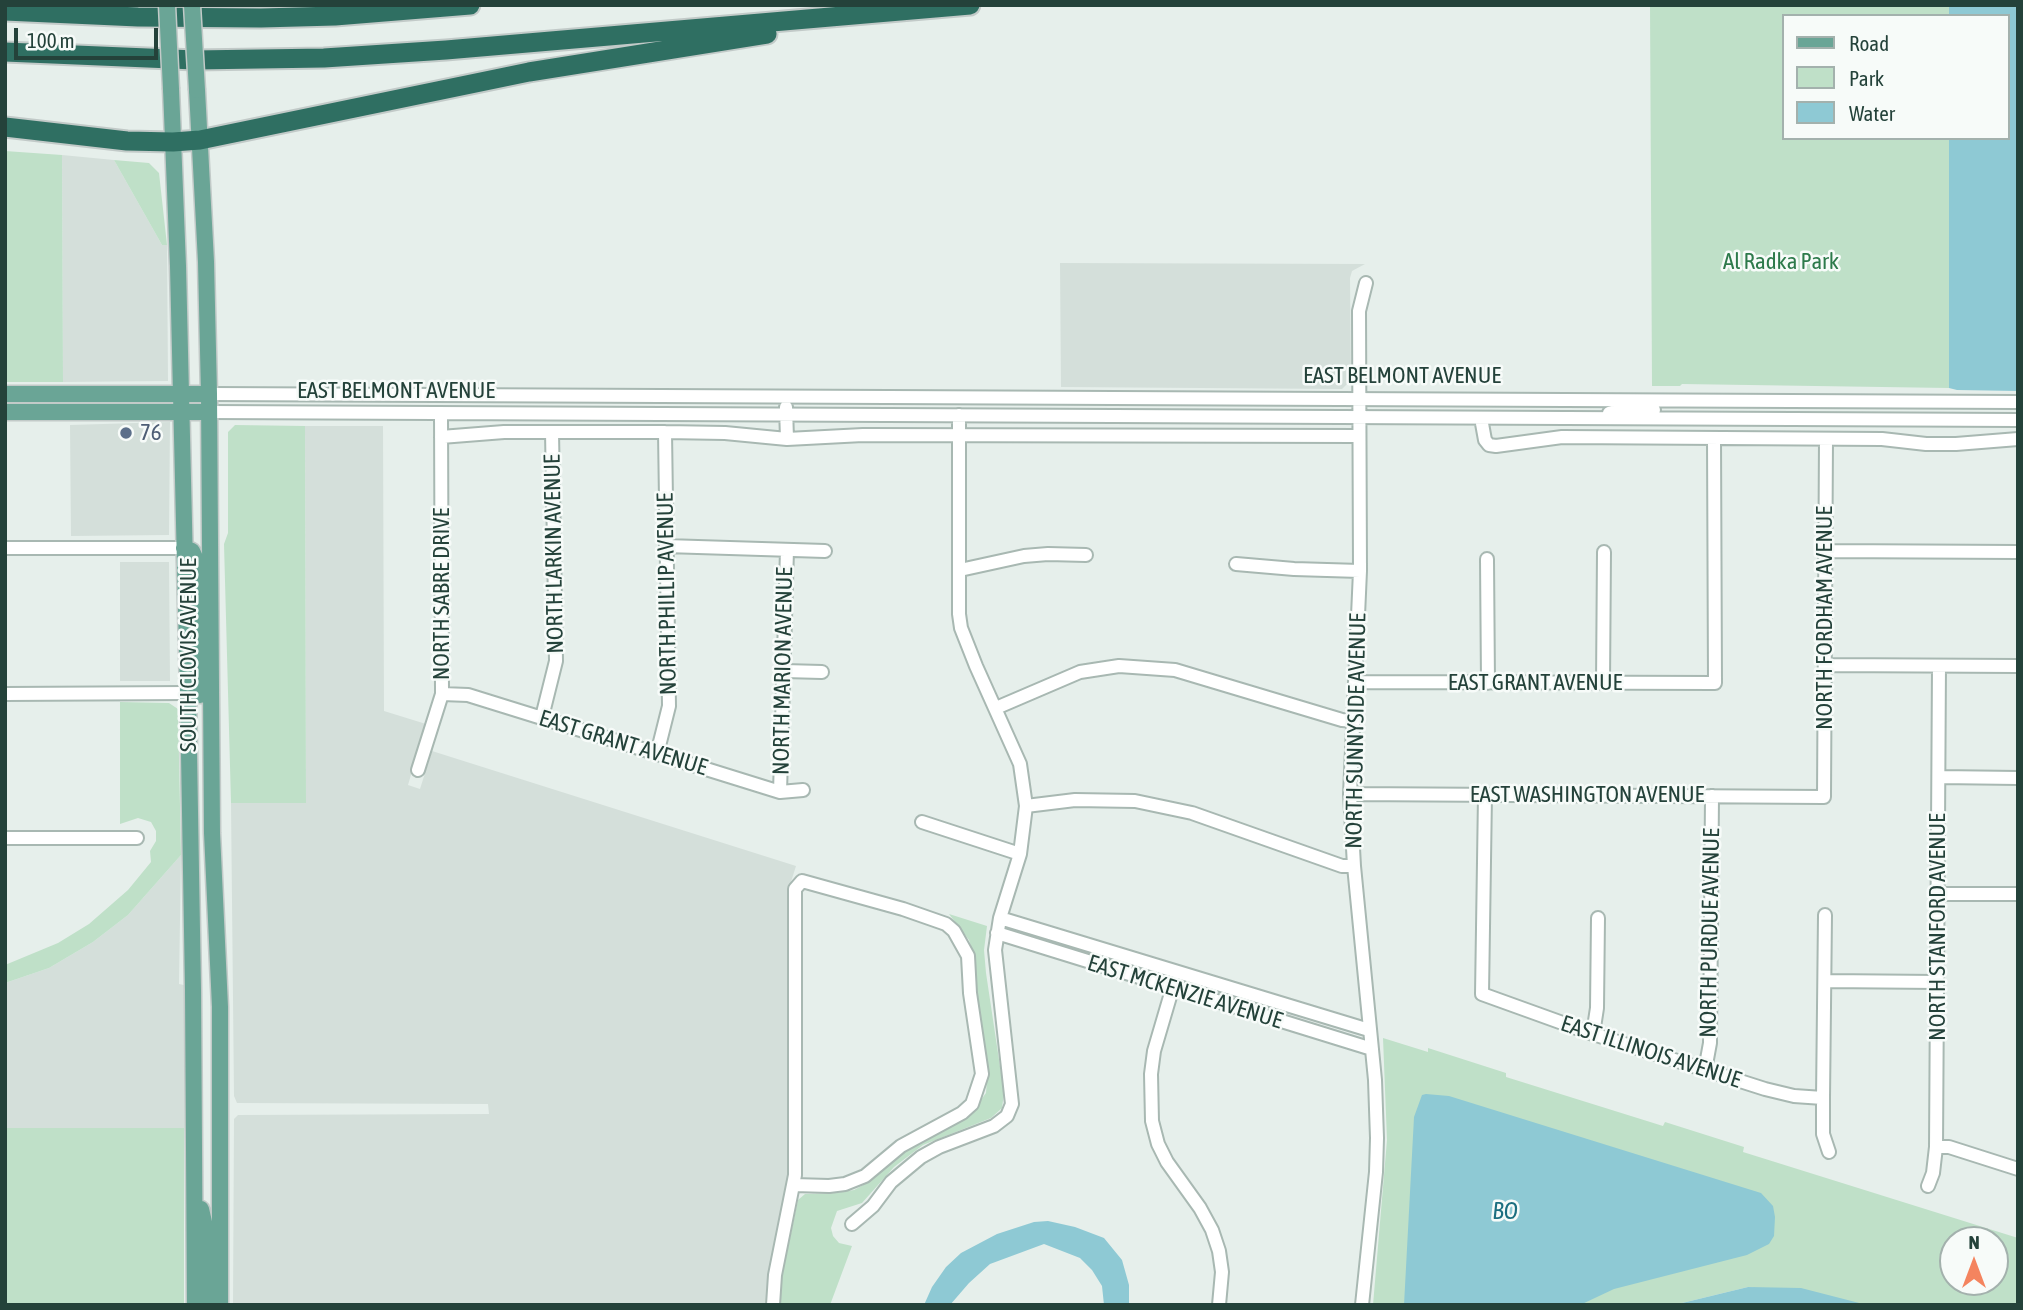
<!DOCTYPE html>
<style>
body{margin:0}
#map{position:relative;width:2023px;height:1310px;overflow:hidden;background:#e6efeb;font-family:"Asap Condensed",sans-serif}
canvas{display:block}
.frame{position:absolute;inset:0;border:7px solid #24423a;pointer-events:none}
.legend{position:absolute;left:1782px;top:14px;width:228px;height:126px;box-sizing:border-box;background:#f7fbf9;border:2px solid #a3b1ad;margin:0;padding:9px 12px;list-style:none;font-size:21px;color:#24423a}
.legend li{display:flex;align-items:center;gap:14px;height:35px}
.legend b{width:35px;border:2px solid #a3b1ad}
.north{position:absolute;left:1939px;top:1226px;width:70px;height:70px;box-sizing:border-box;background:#f7fbf9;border:2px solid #a3b1ad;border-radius:50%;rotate:0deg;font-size:19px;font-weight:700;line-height:28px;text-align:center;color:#24423a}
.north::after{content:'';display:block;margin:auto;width:24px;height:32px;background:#f4845f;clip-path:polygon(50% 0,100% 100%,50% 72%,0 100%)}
.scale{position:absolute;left:14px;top:28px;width:144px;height:32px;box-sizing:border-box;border:4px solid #24423a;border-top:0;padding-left:9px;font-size:21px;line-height:24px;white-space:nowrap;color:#24423a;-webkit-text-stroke:5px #f7fbf9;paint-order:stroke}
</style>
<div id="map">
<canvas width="2023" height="1310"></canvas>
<div class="frame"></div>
<ul class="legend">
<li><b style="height:9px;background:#6aa596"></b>Road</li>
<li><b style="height:19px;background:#bfe0c8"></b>Park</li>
<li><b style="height:19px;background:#8ec9d4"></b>Water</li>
</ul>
<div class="north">N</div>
<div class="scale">100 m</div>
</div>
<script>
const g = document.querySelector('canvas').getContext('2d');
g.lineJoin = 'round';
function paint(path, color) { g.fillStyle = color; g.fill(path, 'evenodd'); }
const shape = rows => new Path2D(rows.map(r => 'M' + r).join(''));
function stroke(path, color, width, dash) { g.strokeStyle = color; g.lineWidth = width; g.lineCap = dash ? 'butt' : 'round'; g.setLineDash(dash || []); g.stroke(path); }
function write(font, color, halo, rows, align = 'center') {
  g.font = font + ' "Asap Condensed",sans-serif'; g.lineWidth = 5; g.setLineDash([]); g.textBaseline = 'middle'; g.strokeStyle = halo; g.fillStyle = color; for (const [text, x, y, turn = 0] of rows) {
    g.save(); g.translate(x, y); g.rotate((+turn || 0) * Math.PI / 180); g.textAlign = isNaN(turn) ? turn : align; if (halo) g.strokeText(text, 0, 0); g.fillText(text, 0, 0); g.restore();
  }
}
const built = shape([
 [62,155,114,160,162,245,167,245,168,381,63,382],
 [1060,263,1365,264,1352,271,1350,278,1351,380,1342,389,1061,387],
 [170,422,169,535,71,536,70,425],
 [305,426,383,426,384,711,426,724,408,785,420,789,432,751,796,866,789,888,789,1167,786,1189,768,1273,766,1305,233,1305,234,1119,238,1115,489,1114,488,1104,237,1103,234,1096,231,803,306,803],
 [120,562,169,562,170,681,120,681],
 [181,855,179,984,184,985,184,1128,5,1128,5,983,49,968,93,942,128,915]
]);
const green = shape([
 [1650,5,1949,5,1949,16,1783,16,1783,138,1949,138,1949,388,1682,384,1680,386,1652,386],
 [5,151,62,155,63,382,5,382],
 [114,160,149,163,159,173,167,245,162,245],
 [235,425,305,426,306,803,231,803,224,544,228,533,228,432],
 [120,702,169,703,178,709,181,855,128,915,93,942,49,968,5,983,5,965,58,943,89,924,128,890,151,862,150,851,156,841,156,831,151,822,138,818,120,824],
 [949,914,987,926,984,950,986,973,1004,1093,1002,1108,991,1118,923,1145,894,1167,862,1203,837,1211,831,1228,833,1236,839,1243,852,1246,830,1305,782,1305,780,1303,782,1276,798,1200,805,1194,835,1193,854,1190,867,1183,901,1154,920,1140,969,1116,986,1093,988,1065,976,995,974,956,969,940],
 [1383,1038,1428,1052,1428,1048,1506,1073,1506,1077,1663,1126,1665,1122,1744,1147,1743,1152,2018,1238,2018,1305,1867,1305,1748,1287,1674,1305,1373,1305,1387,1140],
 [1953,1240,1995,1240,1995,1282,1953,1282],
 [5,1128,184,1128,184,1305,5,1305]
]);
const water = shape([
 [1949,5,2018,5,2018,391,1957,390,1949,388,1949,138,2007,138,2007,16,1949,16],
 [1426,1094,1449,1096,1761,1193,1773,1206,1775,1217,1774,1236,1769,1244,1747,1255,1614,1289,1580,1305,1404,1305,1414,1117,1422,1095],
 [1048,1221,1075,1227,1104,1238,1122,1260,1129,1285,1129,1305,1104,1305,1102,1286,1092,1270,1080,1258,1044,1244,990,1264,969,1283,950,1305,924,1305,932,1287,946,1267,961,1253,997,1234,1034,1222],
 [1748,1287,1801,1288,1867,1305,1674,1305]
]);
const minor = shape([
 [209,394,2018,402],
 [786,407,787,439,863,435,1359,436],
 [209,412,2018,420],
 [1609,413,1624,410,1654,410],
 [1481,418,1485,440,1489,445,1496,446,1562,437,1882,439,1926,444,1956,444,2018,439],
 [441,437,504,432,665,432,725,433,787,439],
 [666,546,825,551],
 [5,548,184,548],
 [1825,551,2018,552],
 [1487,559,1488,683],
 [1236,564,1294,569,1360,571],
 [960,570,1024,556,1048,554,1086,555],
 [1826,665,2018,666],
 [784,671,822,672],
 [1355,682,1715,683,1714,438],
 [1603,683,1604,552],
 [5,694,188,693],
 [442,694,468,695,780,792,803,790],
 [996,708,1080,672,1119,666,1175,670,1342,720,1354,721],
 [542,717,556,661,552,432],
 [657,754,669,706,665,432],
 [418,770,442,694,441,414],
 [1939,777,2018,778],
 [780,792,787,550],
 [1350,794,1824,797,1826,439],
 [1485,795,1482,994,1593,1034,1765,1089,1794,1096,1823,1098],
 [1026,806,1075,800,1135,801,1192,813,1342,866,1354,866],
 [922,822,1020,854],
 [5,838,137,838],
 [1939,894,2018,894],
 [1825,915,1823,1098,1823,1134,1829,1152],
 [1000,918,1369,1030],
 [997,933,1372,1049],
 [1825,981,1938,982],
 [1174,983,1154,1051,1151,1074,1152,1121,1158,1144,1167,1162,1200,1208,1212,1230,1219,1251,1222,1272,1219,1305],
 [1593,1034,1597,1008,1598,918],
 [1705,1070,1710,1043,1712,796],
 [1936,1147,1949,1147,2018,1169],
 [1928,1186,1933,1173,1936,1147,1939,666],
 [852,1224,873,1206,891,1182,921,1157,939,1147,994,1126,1007,1116,1012,1104,995,950,1000,918,1020,854,1026,806,1020,764,976,666,961,628,959,614,959,415],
 [773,1305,775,1275,795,1175,795,889,802,881,903,909,946,924,954,931,968,956,970,993,982,1074,972,1104,962,1113,901,1146,865,1176,845,1184,829,1186,794,1185],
 [1362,1305,1376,1172,1377,1138,1375,1080,1354,866,1350,794,1360,571,1359,311,1366,283]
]);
const major = shape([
 [171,89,178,266,188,693,193,990,195,1305],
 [197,90,206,262,209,394,212,833,220,1007,220,1305],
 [5,394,209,394],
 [5,412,209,412],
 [184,548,192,551,197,562,197,623,204,644],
 [193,634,199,658,200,695],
 [201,1209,206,1231,207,1305]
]);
const highway = shape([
 [5,11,138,17,261,18,335,16,470,5],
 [5,52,195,60,324,58,446,50,970,5],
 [5,127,127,141,173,142,200,140,529,72,767,34]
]);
const majorBridge = shape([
 [167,5,171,89],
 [192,5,197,90]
]);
const markers = [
 [126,433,7,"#5c6f8a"]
];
const parkNames = [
 ["Al Radka Park",1781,262]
];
const streetNames = [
 ["EAST BELMONT AVENUE",1402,376],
 ["EAST BELMONT AVENUE",396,391],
 ["NORTH LARKIN AVENUE",554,554,-91],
 ["NORTH SABRE DRIVE",442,594,-90],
 ["NORTH PHILLIP AVENUE",667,594,-91],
 ["NORTH FORDHAM AVENUE",1825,618,-90],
 ["SOUTH CLOVIS AVENUE",189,655,-90],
 ["NORTH MARION AVENUE",783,671,-89],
 ["EAST GRANT AVENUE",1535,683],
 ["NORTH SUNNYSIDE AVENUE",1356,731,-89],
 ["EAST GRANT AVENUE",623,743,17],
 ["EAST WASHINGTON AVENUE",1587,795],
 ["NORTH STANFORD AVENUE",1938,927,-90],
 ["NORTH PURDUE AVENUE",1710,933,-89],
 ["EAST MCKENZIE AVENUE",1185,992,17],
 ["EAST ILLINOIS AVENUE",1651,1052,18]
];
const serviceNames = [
 ["76",140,433]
];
const waterNames = [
 ["BO",1505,1211]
];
paint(built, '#d4dfda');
paint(green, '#bfe0c8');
paint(water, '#8ec9d4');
stroke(minor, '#a8b8b2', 16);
stroke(major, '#c2cac8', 19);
stroke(highway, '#c2cac8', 23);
stroke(minor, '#fff', 12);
stroke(major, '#6aa596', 16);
stroke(highway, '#2f6f62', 19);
stroke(majorBridge, '#c2cac8', 19, []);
stroke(majorBridge, '#6aa596', 16);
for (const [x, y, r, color] of markers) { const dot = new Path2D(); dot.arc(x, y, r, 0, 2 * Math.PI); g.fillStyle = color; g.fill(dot); stroke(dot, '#f7fbf9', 2.5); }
write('23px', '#2d7a4b', '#f7fbf9', parkNames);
write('23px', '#24423a', '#f7fbf9', streetNames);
write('23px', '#4e5e75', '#f7fbf9', serviceNames, 'left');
write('italic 24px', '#1c6f80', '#f7fbf9', waterNames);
</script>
